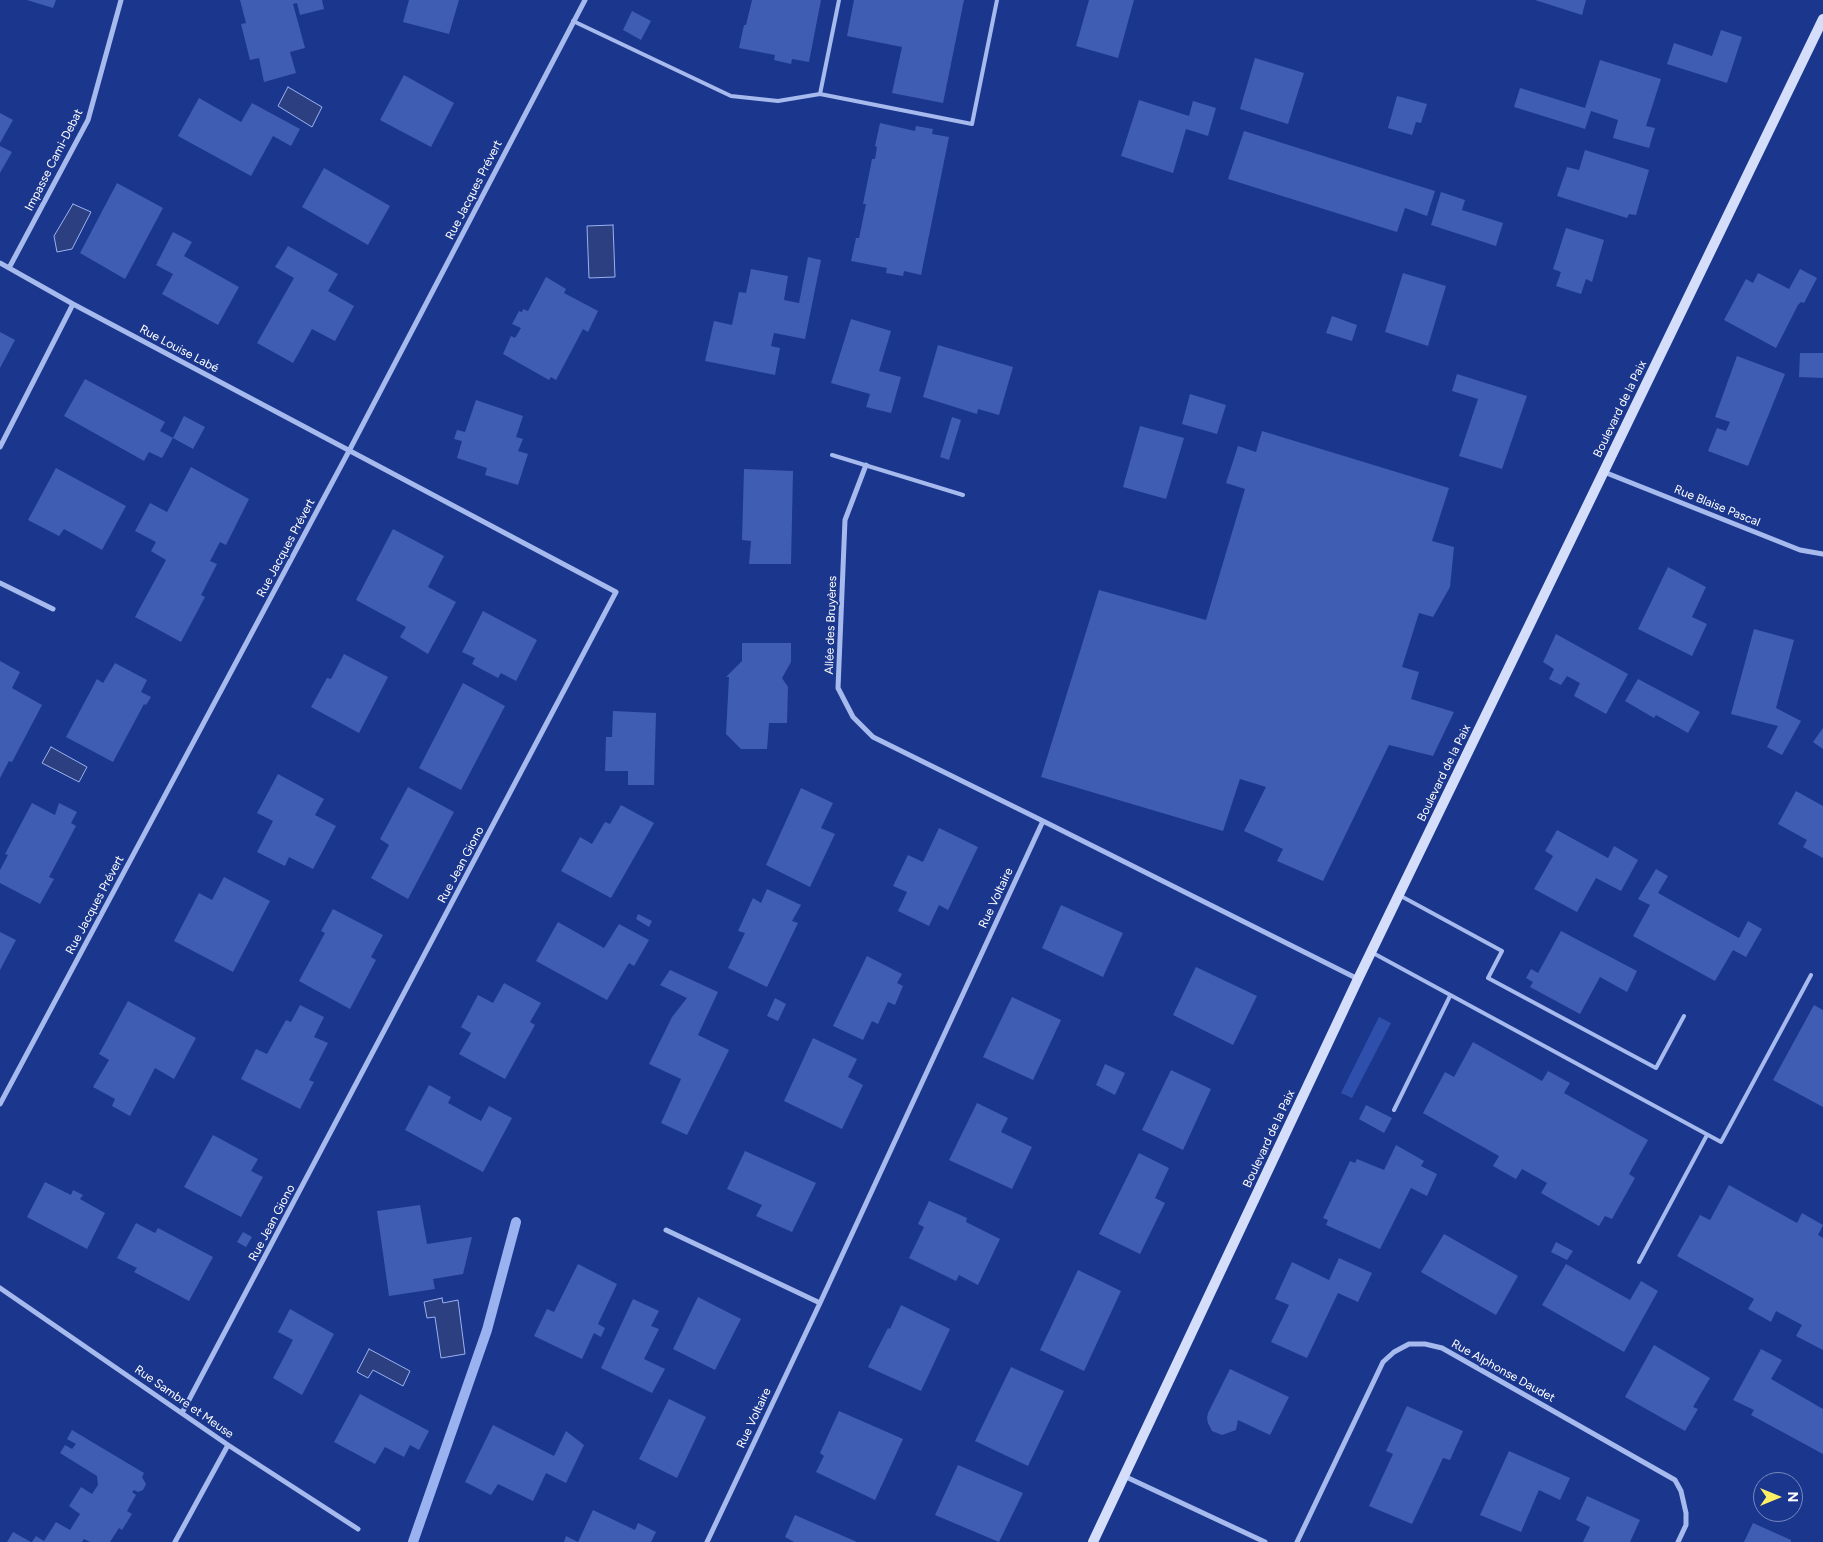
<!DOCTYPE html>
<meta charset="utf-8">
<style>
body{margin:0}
#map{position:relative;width:1823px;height:1542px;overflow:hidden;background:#1b378d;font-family:Figtree,sans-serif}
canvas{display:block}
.north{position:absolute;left:1753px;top:1472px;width:50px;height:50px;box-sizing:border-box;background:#1b378d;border:1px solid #7687bb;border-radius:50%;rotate:90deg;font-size:14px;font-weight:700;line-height:20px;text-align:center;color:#fff}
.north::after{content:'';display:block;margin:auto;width:18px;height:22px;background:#ffef63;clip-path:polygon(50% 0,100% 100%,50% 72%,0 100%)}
</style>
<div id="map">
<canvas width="1823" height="1542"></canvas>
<div class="north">N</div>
</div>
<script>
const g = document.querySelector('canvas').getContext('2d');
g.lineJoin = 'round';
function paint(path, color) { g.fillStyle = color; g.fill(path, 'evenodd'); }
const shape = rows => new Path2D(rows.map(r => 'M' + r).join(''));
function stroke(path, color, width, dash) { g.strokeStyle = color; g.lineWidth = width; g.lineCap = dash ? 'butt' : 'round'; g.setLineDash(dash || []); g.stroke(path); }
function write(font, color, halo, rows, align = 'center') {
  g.font = font + ' Figtree,sans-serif'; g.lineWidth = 4; g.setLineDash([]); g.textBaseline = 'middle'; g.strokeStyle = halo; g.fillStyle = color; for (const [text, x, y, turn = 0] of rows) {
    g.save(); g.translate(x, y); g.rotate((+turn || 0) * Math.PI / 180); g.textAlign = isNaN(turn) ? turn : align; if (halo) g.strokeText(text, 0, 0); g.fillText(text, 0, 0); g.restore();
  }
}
const green = shape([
 [1379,1017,1391,1023,1352,1098,1341,1093]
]);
const water = shape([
 [288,87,322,107,312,127,278,106,288,87],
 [73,204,91,212,72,249,57,252,54,236,73,204],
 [613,225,615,277,589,278,587,226,613,225],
 [51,747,87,767,79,782,42,763,51,747],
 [442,1298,443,1303,458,1300,465,1354,441,1358,435,1317,427,1318,424,1302,442,1298],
 [369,1349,410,1371,403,1386,373,1370,368,1378,357,1372,369,1349]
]);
const stream = shape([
 [413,1542,487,1330,516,1222]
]);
const building = shape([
 [27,0,56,0,53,8],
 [240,0,322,0,324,9,300,15,297,3,293,4,305,48,290,52,296,73,264,82,259,58,250,60,241,24,246,23],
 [409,0,459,0,449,34,403,22],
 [752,0,821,0,809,62,792,59,791,64,774,60,775,55,739,48,744,25,746,25],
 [854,0,964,0,943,103,892,93,902,47,847,36],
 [1089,0,1134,0,1118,58,1076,46],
 [1535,0,1586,0,1582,15],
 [632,11,651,21,641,40,623,30],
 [1721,30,1742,37,1727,83,1667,64,1674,43,1712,56],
 [1255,58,1304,73,1288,124,1240,109],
 [1600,60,1661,79,1646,126,1655,128,1649,148,1613,138,1618,120,1591,111,1585,129,1514,107,1520,88,1585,108],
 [404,75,454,103,431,147,380,120],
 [1397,96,1427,104,1421,123,1416,122,1412,135,1388,128],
 [199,98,241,122,252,103,300,129,291,146,273,136,251,176,178,136],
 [1139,100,1189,116,1193,101,1216,108,1208,136,1186,129,1173,173,1121,156],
 [0,113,13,120,0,143],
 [880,123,915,131,916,126,933,129,932,134,949,137,921,275,904,271,903,276,886,273,887,268,851,261,856,238,859,238,866,204,863,204,872,159,875,159,877,147,875,146],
 [1244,131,1435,191,1427,216,1405,208,1397,232,1228,179],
 [0,146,12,152,0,173],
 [1585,150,1649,170,1636,215,1629,214,1627,218,1557,196,1567,167,1579,170],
 [324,168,390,206,368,245,302,207],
 [117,183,163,208,125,279,80,253],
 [1441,192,1465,200,1462,210,1503,223,1496,246,1431,225],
 [1566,228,1604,240,1592,282,1586,279,1581,294,1556,286,1561,272,1553,269],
 [173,232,192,242,184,256,239,287,218,325,162,294,173,274,156,265],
 [288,246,338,274,328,291,354,306,335,341,312,329,293,363,257,343,294,278,275,267],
 [808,257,821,260,805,339,774,333,771,346,780,348,775,375,705,361,714,321,732,325,739,292,746,293,751,269,788,276,784,300,799,303],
 [1800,269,1817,278,1804,303,1801,302,1798,305,1776,348,1724,320,1746,279,1753,283,1758,273,1789,289],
 [1403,273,1446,286,1428,346,1385,332],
 [546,277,566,289,564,293,598,311,588,332,583,329,556,380,551,377,549,380,503,354,511,336,515,338,521,328,512,324,519,311,522,312,523,309,528,311],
 [1332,316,1357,325,1352,341,1326,333],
 [851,319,891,331,879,371,901,377,891,413,866,407,870,394,831,383],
 [0,332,15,340,0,368],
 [938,345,1013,367,999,415,978,409,977,414,923,397],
 [1800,353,1823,353,1823,378,1799,377],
 [1737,356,1785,374,1748,466,1708,451,1717,428,1726,431,1730,422,1715,417],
 [1457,374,1527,396,1502,469,1459,456,1478,399,1452,391],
 [85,379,165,422,160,431,173,438,162,458,149,452,144,461,64,416],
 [1190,394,1226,405,1217,434,1182,424],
 [476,400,523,416,516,437,523,439,518,451,528,454,518,485,485,475,487,468,457,458,462,441,454,439,457,430,465,432],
 [184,416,205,427,193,449,173,438],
 [952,417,961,420,949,460,940,457],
 [1140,426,1184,438,1166,499,1123,487],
 [1262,431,1449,488,1432,541,1454,547,1450,587,1433,617,1419,613,1402,667,1419,672,1411,699,1454,712,1433,756,1389,745,1323,881,1277,861,1283,849,1244,831,1266,787,1240,779,1223,831,1041,777,1099,590,1206,620,1245,489,1226,483,1238,446,1256,452],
 [191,467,249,499,226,545,220,542,210,561,217,564,201,595,205,597,181,642,135,617,166,560,151,551,156,542,135,531,150,503,167,512],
 [56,468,126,506,102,550,64,529,59,536,28,520],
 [744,469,793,471,791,564,749,564,751,541,742,540],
 [393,529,444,556,428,587,456,602,428,654,400,637,406,627,356,600],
 [1668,567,1706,587,1692,617,1707,624,1692,656,1638,629],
 [483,611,537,640,516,681,501,673,498,678,472,664,475,658,462,652],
 [1754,629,1794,640,1776,708,1801,721,1782,755,1767,747,1778,726,1731,714],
 [1556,634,1628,674,1606,714,1574,696,1580,683,1567,676,1561,685,1549,679,1554,669,1543,662],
 [742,643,791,643,791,662,782,678,788,687,787,723,769,723,767,749,741,749,726,734,729,677,726,677,742,661],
 [344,654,388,677,359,733,311,707,327,678,331,679],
 [0,661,20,672,12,688,42,705,12,762,9,761,0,778],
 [115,663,147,680,141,692,151,697,146,705,144,704,113,762,66,737,97,679,103,683],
 [1638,679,1700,712,1688,733,1656,715,1654,718,1625,701],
 [463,683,505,706,461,790,419,768],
 [613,711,656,713,654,785,628,785,628,771,605,771,606,737,612,737],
 [1823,728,1823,749,1813,742],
 [278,774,324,799,315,815,336,826,313,869,289,857,285,866,257,852,273,821,257,813],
 [408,787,454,812,408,899,371,878,389,845,380,839],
 [801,788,833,803,821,828,835,834,810,887,766,865],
 [1796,791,1823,806,1823,858,1803,847,1807,840,1778,824],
 [32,803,55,815,59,803,77,812,71,823,76,826,49,877,54,879,40,904,0,883,0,870,8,855,5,854],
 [621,805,654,823,611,898,561,871,580,837,592,844,605,822,610,824],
 [939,828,978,847,948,910,939,905,929,926,898,911,907,892,893,886,908,855,923,862],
 [1557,830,1608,858,1614,846,1638,860,1621,891,1596,878,1577,912,1534,889,1553,856,1545,851],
 [1656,869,1668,876,1658,893,1739,938,1748,921,1762,929,1746,957,1733,950,1715,981,1633,936,1650,905,1638,899],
 [224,877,270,901,233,972,174,941,199,893,212,900],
 [767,889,801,905,792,921,798,923,767,987,728,968,745,933,738,931,753,898,761,903],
 [1061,905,1123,933,1103,977,1042,948],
 [333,909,383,935,371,957,376,960,350,1009,299,981,325,933,321,931],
 [638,914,652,921,649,927,636,919],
 [558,922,604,948,619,924,649,940,634,966,629,963,607,1000,536,961],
 [1561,931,1637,971,1627,992,1600,977,1580,1014,1530,987,1533,982,1526,978,1531,969,1538,973],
 [0,932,16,940,0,970],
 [867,956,902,974,897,983,903,986,895,1005,888,1002,878,1024,872,1021,863,1040,833,1026],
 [1196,967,1257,996,1233,1045,1173,1015],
 [670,970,718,992,698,1035,729,1050,687,1135,661,1123,681,1079,649,1064,672,1017,687,998,660,985],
 [504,983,541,1003,530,1022,535,1025,505,1079,459,1054,471,1033,461,1027,478,995,493,1003],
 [1012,997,1061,1020,1033,1080,983,1057],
 [775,998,786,1004,778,1021,767,1016],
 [128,1001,196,1038,174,1079,155,1068,130,1116,112,1106,115,1099,93,1087,109,1060,99,1054],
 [300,1005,324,1017,314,1037,328,1043,309,1080,314,1082,300,1109,241,1079,256,1049,267,1054,286,1020,291,1022],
 [1814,1005,1823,1010,1823,1107,1773,1080],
 [813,1038,857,1059,848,1077,863,1085,842,1129,784,1101],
 [1473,1042,1542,1081,1548,1071,1570,1083,1564,1093,1648,1140,1629,1174,1635,1178,1612,1219,1605,1216,1599,1226,1541,1193,1547,1183,1522,1169,1516,1179,1493,1166,1499,1156,1423,1113,1445,1072,1454,1077],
 [1105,1064,1125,1073,1115,1095,1096,1085],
 [1171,1070,1211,1089,1183,1150,1142,1130],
 [429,1085,451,1097,448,1103,481,1121,489,1106,512,1118,483,1172,405,1130],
 [977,1103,1008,1118,1001,1132,1032,1147,1012,1189,949,1160],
 [1366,1105,1392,1118,1384,1133,1359,1119],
 [213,1135,258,1159,251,1171,263,1177,241,1217,184,1187],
 [1396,1145,1424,1161,1421,1166,1437,1174,1427,1196,1411,1188,1380,1249,1326,1225,1328,1220,1323,1218,1350,1161,1355,1163,1357,1159,1384,1170],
 [745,1151,816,1183,792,1232,756,1216,762,1205,727,1189],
 [1139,1153,1169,1168,1155,1198,1165,1203,1140,1254,1099,1234],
 [45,1182,71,1195,73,1190,83,1195,80,1199,105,1213,87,1249,27,1217],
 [1729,1185,1797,1223,1802,1213,1823,1225,1818,1235,1823,1238,1823,1350,1796,1336,1802,1325,1776,1311,1771,1322,1748,1309,1754,1299,1677,1256,1700,1215,1710,1220],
 [929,1201,967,1218,966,1222,1000,1239,978,1285,959,1275,956,1281,909,1258,924,1227,918,1224],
 [420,1205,427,1244,472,1237,463,1274,433,1279,435,1289,389,1296,377,1211],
 [136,1223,155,1233,158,1228,213,1257,189,1301,134,1272,137,1268,117,1258],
 [243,1232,252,1237,246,1247,237,1242],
 [1444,1234,1518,1276,1496,1315,1421,1272],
 [1556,1242,1573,1251,1567,1260,1551,1252],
 [1339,1258,1372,1273,1358,1302,1338,1293,1307,1358,1271,1342,1289,1305,1275,1299,1292,1262,1329,1280],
 [578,1264,617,1284,598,1324,605,1328,601,1337,594,1333,582,1359,534,1336,547,1309,554,1312],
 [1566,1264,1630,1300,1641,1281,1658,1291,1624,1352,1542,1305],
 [1078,1270,1121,1291,1084,1371,1040,1350],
 [698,1297,741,1319,715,1370,673,1349],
 [633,1299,659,1311,651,1326,659,1329,644,1359,665,1369,652,1393,601,1368],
 [901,1305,950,1329,921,1391,868,1367,888,1328,890,1329],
 [290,1309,334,1334,302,1395,273,1378,293,1340,278,1332],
 [1654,1345,1710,1378,1693,1407,1698,1409,1685,1431,1625,1397],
 [1761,1349,1782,1360,1771,1379,1823,1409,1823,1454,1751,1415,1754,1410,1733,1400],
 [1011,1367,1064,1391,1028,1466,975,1441],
 [1230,1369,1289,1397,1270,1435,1238,1420,1236,1430,1222,1435,1212,1431,1208,1423,1207,1418,1208,1413],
 [360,1394,429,1431,419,1450,410,1445,404,1457,385,1447,375,1464,334,1442],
 [669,1399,706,1417,677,1478,639,1459],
 [1407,1406,1463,1431,1450,1460,1443,1458,1412,1524,1369,1506,1393,1454,1386,1451],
 [839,1411,903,1439,875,1500,816,1472,824,1456,820,1453],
 [493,1425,554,1456,566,1431,584,1445,566,1483,546,1473,533,1501,498,1484,491,1495,465,1482],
 [72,1430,144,1473,142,1477,146,1484,143,1490,138,1492,134,1490,132,1492,136,1495,127,1511,132,1514,122,1530,119,1528,110,1542,90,1542,84,1539,82,1542,32,1542,36,1536,44,1541,56,1522,70,1530,80,1514,69,1506,81,1487,92,1494,98,1485,97,1476,60,1453,65,1445,72,1449,76,1444,67,1439],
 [1509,1451,1570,1478,1560,1500,1539,1490,1521,1532,1480,1515],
 [958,1465,1023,1493,999,1542,935,1515],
 [1587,1496,1640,1520,1630,1542,1583,1542,1590,1527,1576,1520],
 [593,1510,635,1530,638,1523,656,1532,651,1542,564,1542,566,1536,578,1542],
 [795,1515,857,1542,794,1542,785,1537],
 [1753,1523,1791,1540,1791,1542,1744,1542],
 [13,1532,31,1542,7,1542]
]);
const lane = shape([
 [573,21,731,96,778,101,820,94,972,124,997,0],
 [820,94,839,0],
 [832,455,963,495],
 [1399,895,1502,951,1488,978,1656,1068,1684,1016],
 [1373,953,1721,1142,1811,975],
 [1394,1110,1450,996],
 [1639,1262,1707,1135]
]);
const street = shape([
 [0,263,73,304,616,592,182,1413],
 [9,268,88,120,121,0],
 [0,447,73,304],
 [866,465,845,520,838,688,853,717,873,737,1043,821],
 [1604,472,1800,550,1823,554],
 [0,583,53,609],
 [0,1104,349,451,585,0],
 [666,1230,820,1303],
 [0,1288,228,1445,358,1529],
 [1124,1476,1265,1542],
 [175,1542,228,1445],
 [707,1542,820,1303,1043,821,1358,979],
 [1297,1542,1383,1362,1394,1352,1409,1344,1425,1344,1442,1348,1675,1480,1681,1491,1686,1513,1686,1525,1678,1542]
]);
const secondary = shape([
 [1093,1542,1358,979,1823,19]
]);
const streetNames = [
 ["Impasse Cami-Debat",54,160,-63],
 ["Rue Jacques Prévert",474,190,-63],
 ["Rue Louise Labé",179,349,28],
 ["Boulevard de la Paix",1620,409,-64],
 ["Rue Blaise Pascal",1717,506,22],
 ["Rue Jacques Prévert",286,548,-62],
 ["Allée des Bruyères",831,625,-88],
 ["Boulevard de la Paix",1444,773,-64],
 ["Rue Jean Giono",461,865,-62],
 ["Rue Voltaire",996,898,-65],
 ["Rue Jacques Prévert",95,905,-62],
 ["Boulevard de la Paix",1269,1139,-65],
 ["Rue Jean Giono",272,1223,-62],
 ["Rue Alphonse Daudet",1503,1371,29],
 ["Rue Sambre et Meuse",184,1402,35],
 ["Rue Voltaire",754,1418,-65]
];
paint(green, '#2e4fab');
paint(water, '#2c4081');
stroke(water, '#9ab2f0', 1);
stroke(stream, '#9ab2f0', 10);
paint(building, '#3f5db3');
stroke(lane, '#a7baee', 4);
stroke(street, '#a7baee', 5);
stroke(secondary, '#d4ddfa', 10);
write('12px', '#fff', '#1b378d', streetNames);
</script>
